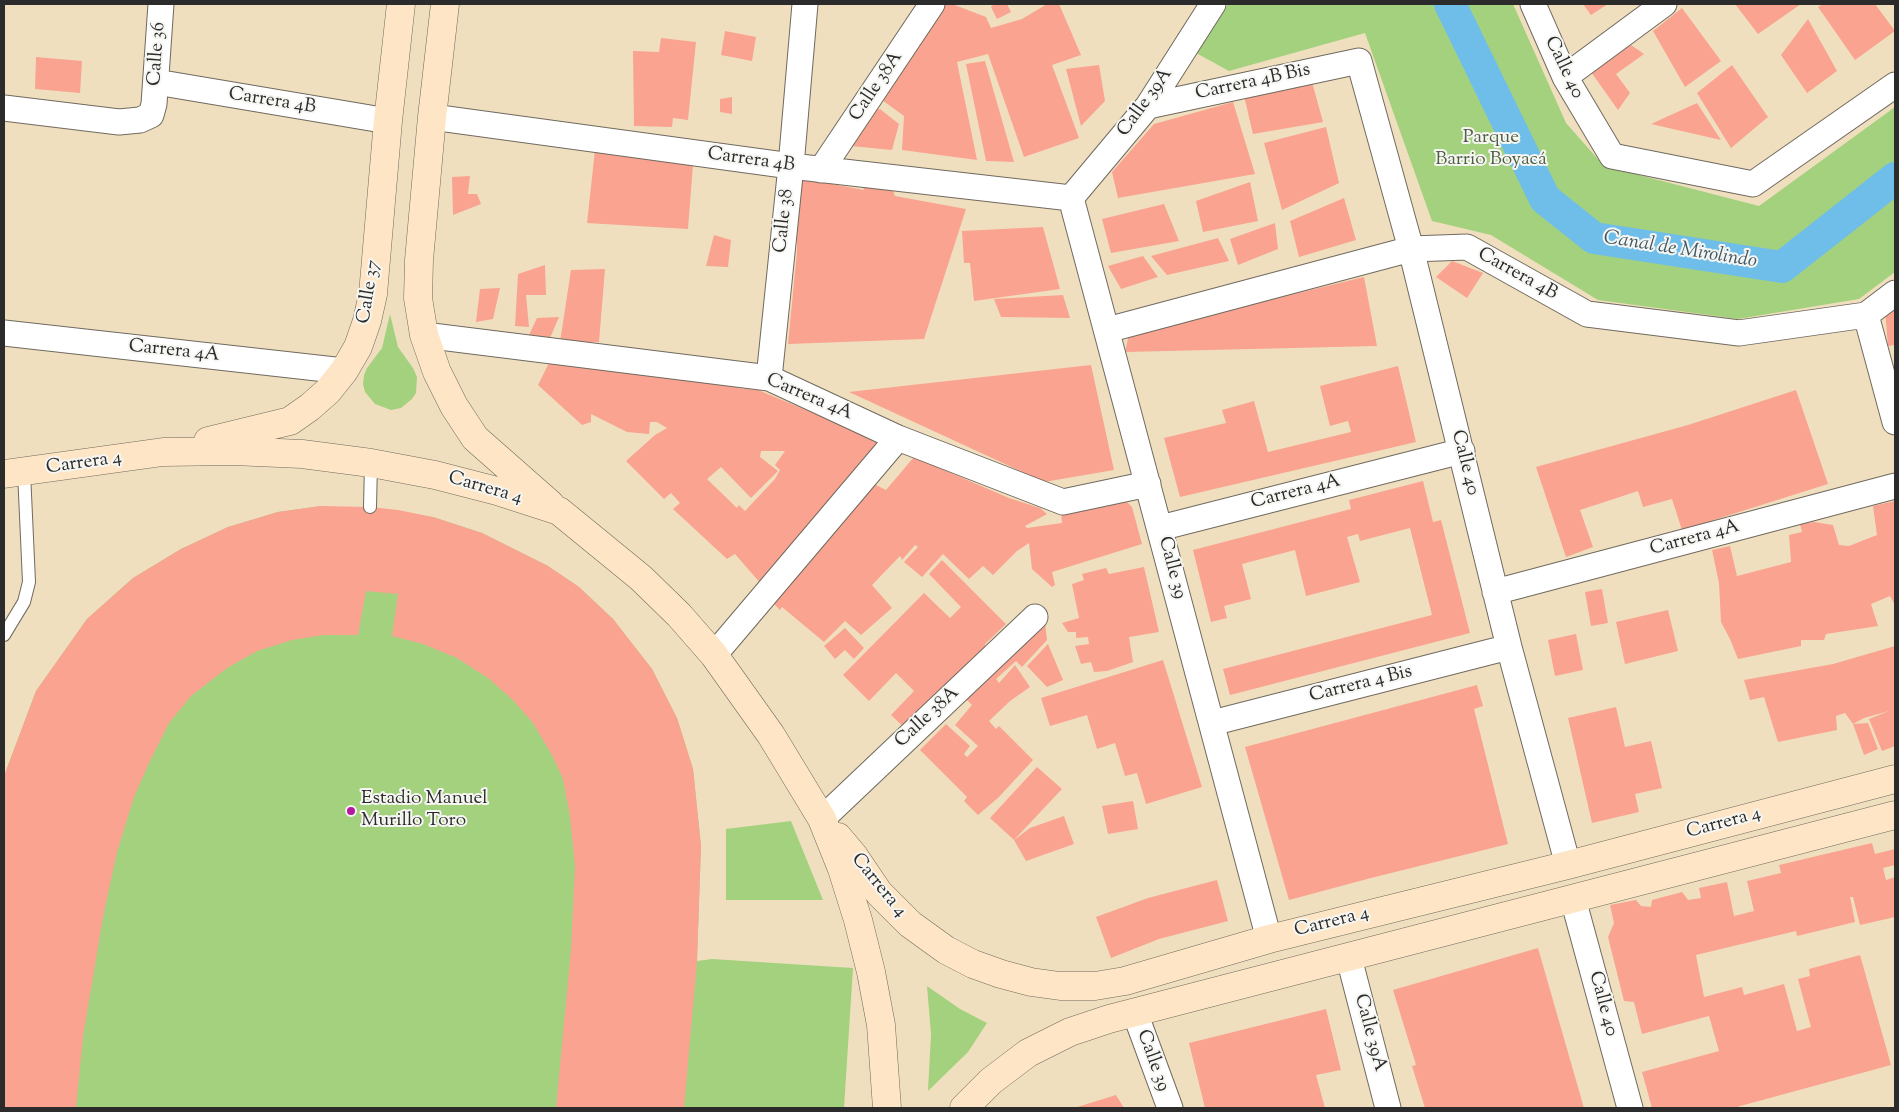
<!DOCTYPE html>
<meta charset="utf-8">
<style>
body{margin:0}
#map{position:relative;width:1899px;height:1112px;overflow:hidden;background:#f0dfbf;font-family:"Sorts Mill Goudy",serif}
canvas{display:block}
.frame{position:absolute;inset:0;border:5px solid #2b2b2b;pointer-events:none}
</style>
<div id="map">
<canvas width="1899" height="1112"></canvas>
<div class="frame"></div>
</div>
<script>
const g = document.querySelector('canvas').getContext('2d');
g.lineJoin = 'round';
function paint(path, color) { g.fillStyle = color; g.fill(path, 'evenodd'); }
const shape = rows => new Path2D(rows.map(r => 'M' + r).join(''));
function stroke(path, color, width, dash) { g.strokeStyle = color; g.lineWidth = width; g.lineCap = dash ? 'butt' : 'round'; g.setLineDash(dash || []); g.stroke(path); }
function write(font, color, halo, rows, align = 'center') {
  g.font = font + ' "Sorts Mill Goudy",serif'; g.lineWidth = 4; g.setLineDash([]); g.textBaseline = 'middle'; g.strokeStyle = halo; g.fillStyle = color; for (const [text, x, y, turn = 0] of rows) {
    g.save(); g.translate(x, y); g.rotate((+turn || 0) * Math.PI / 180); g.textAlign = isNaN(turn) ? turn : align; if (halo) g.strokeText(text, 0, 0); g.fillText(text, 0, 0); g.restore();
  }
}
const green = shape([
 [1228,4,1513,4,1566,123,1604,166,1759,206,1895,107,1895,272,1859,299,1738,319,1598,300,1491,235,1432,221,1365,33,1229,71,1196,53],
 [390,314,398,347,413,368,417,377,416,393,412,399,401,408,391,410,375,404,365,392,363,384,364,375,367,368,382,348],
 [321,506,433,517,482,533,548,566,579,587,613,619,652,669,677,718,693,769,701,846,697,961,712,959,853,968,844,1108,4,1108,4,776,36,691,87,619,133,578,181,549,228,527,278,512],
 [791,821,823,900,726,900,726,829],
 [927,986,960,1009,987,1023,968,1052,928,1091,931,1034]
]);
const canal = shape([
 [1450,4,1545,199,1594,238,1782,267,1895,178]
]);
const building = shape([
 [935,4,952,4,986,17,991,28,1022,19,1047,4,1059,4,1081,55,1052,65,1079,138,1024,157,988,54,957,62,977,160,902,150,904,116,882,100],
 [994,4,1007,4,1011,12,997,19,991,7],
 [1583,4,1608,4,1591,15],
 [1735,4,1801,4,1758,34],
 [1823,4,1875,4,1895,31,1855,60,1818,7],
 [1682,8,1721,61,1685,87,1653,31],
 [1808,19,1837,71,1807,93,1781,55],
 [725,31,756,37,752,61,721,55],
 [661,38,696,42,688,120,673,118,672,127,634,126,633,51,659,52],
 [1631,45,1644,54,1616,74,1630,93,1618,110,1591,72],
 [36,57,82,61,80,93,35,89],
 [985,61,1014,162,986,161,966,64],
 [1099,65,1105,101,1081,126,1066,69],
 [1732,65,1768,117,1731,148,1697,93],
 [1312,82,1323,122,1253,134,1244,96],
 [732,97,732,114,720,112,720,99],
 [1233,102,1255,174,1118,198,1112,172,1154,124],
 [1697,103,1721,140,1651,124],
 [880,109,899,124,892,150,851,146,867,112],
 [1326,127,1339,183,1282,210,1264,143],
 [595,150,693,165,688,229,587,223],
 [470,176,468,194,477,194,481,204,453,215,452,177],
 [797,177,833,180,832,184,864,190,863,188,892,188,895,196,966,209,924,339,788,344,797,251],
 [1250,182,1258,221,1203,232,1196,201],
 [1344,198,1356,240,1299,257,1290,221],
 [1164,204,1179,241,1111,253,1102,219],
 [1275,223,1278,249,1238,265,1230,239],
 [1043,227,1060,289,974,301,970,263,964,263,962,231],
 [714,235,731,240,728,267,706,266],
 [1218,238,1229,261,1167,275,1151,256],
 [1143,256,1158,277,1121,289,1108,266],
 [1452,261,1483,273,1467,298,1436,277],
 [545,265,546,295,526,295,529,327,515,326,518,274],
 [605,269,599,342,560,342,571,270],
 [1364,277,1377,346,1125,352,1129,334],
 [500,288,493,319,476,322,480,289],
 [1063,295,1070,318,1001,317,994,299],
 [1895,303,1895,345,1888,346,1885,310],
 [559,317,550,338,528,337,537,318],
 [554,353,737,380,737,388,758,390,849,428,879,443,762,585,735,554,727,559,673,509,680,503,671,493,664,499,626,461,655,435,667,428,657,422,650,422,649,434,627,432,591,414,591,422,582,425,538,385],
 [761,451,785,451,775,465,780,470,775,479,745,511,739,505,737,508,707,479,721,467,751,498,778,471,760,457],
 [1091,365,1114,470,1044,482,849,392],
 [1398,366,1416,442,1180,497,1164,438,1226,423,1222,410,1254,401,1268,452,1351,432,1348,421,1330,426,1320,386],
 [1796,390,1828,484,1682,530,1672,499,1643,507,1638,491,1580,510,1593,547,1566,557,1536,467,1688,425],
 [914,457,1009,498,1040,508,1047,514,1025,526,1027,528,1062,523,1061,512,1126,501,1132,507,1142,544,1052,572,1055,585,1052,587,1032,569,1029,543,1017,551,993,575,983,566,969,579,943,554,922,577,904,562,918,547,915,545,902,560,900,556,872,585,892,608,861,635,845,621,824,642,782,607,780,610,772,602,866,486,876,485,886,490],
 [1423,481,1433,522,1441,520,1470,633,1230,695,1223,669,1432,615,1410,528,1360,541,1358,534,1347,537,1360,582,1306,596,1295,550,1242,564,1251,599,1224,606,1227,618,1211,622,1193,550,1351,509,1349,500],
 [1895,501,1895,605,1890,596,1871,604,1878,626,1826,634,1824,640,1801,640,1801,646,1738,659,1730,639,1721,622,1719,583,1712,550,1730,546,1737,576,1791,562,1789,535,1802,532,1800,524,1814,522,1833,525,1839,545,1849,546,1877,535,1873,506],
 [321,506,370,507,398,510,433,517,482,533,548,566,579,587,613,619,652,669,677,718,693,769,701,846,697,961,684,1108,556,1108,571,949,575,866,570,817,563,779,552,755,533,723,513,700,488,678,457,658,423,644,392,636,398,594,366,591,358,635,324,635,292,640,257,651,227,668,191,696,169,723,149,763,134,797,117,852,103,917,83,1037,76,1108,4,1108,4,776,36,691,87,619,133,578,181,549,228,527,278,512],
 [942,560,1006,624,985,644,985,652,908,731,891,715,914,691,896,673,869,701,843,675,924,593,950,618,961,607,929,574],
 [1144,567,1159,632,1129,637,1133,662,1107,671,1094,672,1091,662,1081,664,1075,646,1089,644,1088,637,1076,638,1076,632,1068,632,1062,623,1079,618,1072,584,1084,580,1082,574,1106,568,1109,574],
 [1602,589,1608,623,1591,626,1585,592],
 [1668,610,1678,651,1625,664,1616,622],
 [1044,615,1047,640,1022,667,1016,661,996,679,999,683,1015,665,1030,687,1010,701,989,721,996,729,999,726,1033,760,999,797,978,815,964,801,967,797,920,750,946,724,970,746,964,754,967,757,978,746,955,725,972,705,966,699],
 [845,628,864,648,854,659,845,650,835,659,824,646],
 [1576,634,1583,670,1555,676,1548,640],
 [1048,644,1063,680,1047,687,1027,666],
 [1895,646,1895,746,1882,751,1869,719,1889,711,1864,718,1853,724,1845,713,1836,716,1837,730,1778,742,1764,697,1750,700,1744,680,1833,664],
 [1163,660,1202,787,1146,804,1137,773,1125,776,1115,743,1097,749,1087,715,1050,726,1041,698],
 [1477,685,1483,706,1474,709,1508,844,1371,878,1289,900,1245,747],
 [1616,707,1625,747,1651,741,1662,788,1635,794,1639,812,1592,823,1568,718],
 [1868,723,1878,749,1864,755,1853,724],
 [1037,767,1062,789,1014,840,990,818],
 [1133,801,1138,829,1108,834,1102,806],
 [1064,816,1074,844,1026,861,1014,840,1030,828],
 [1872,843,1875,854,1895,849,1895,865,1883,868,1886,880,1895,877,1895,917,1860,925,1853,897,1850,897,1855,922,1797,936,1796,931,1696,955,1704,997,1742,987,1744,995,1784,984,1797,1031,1811,1027,1798,979,1810,976,1809,969,1860,955,1891,1065,1733,1108,1652,1108,1642,1072,1719,1051,1709,1016,1642,1034,1634,1002,1624,1001,1608,937,1614,923,1610,905,1636,900,1641,906,1651,907,1652,900,1682,892,1688,900,1701,898,1699,888,1727,882,1734,916,1754,911,1747,881,1781,873,1779,865],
 [1217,880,1228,921,1159,939,1111,958,1096,917,1148,898],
 [1538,948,1584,1108,1425,1108,1412,1066,1416,1065,1393,990],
 [1326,1009,1341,1070,1316,1075,1325,1108,1205,1108,1189,1043],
 [1116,1095,1124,1108,1074,1108]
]);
const lane = shape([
 [370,507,371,463],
 [4,635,24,602,29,582,24,472]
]);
const street = shape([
 [1533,4,1565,77,1612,156,1753,184,1895,85],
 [1565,77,1664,4],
 [156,82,388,121],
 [1148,106,1359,61,1411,249,1509,647,1568,865],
 [4,108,119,122,140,120,151,115,154,104,161,4],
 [432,117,791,166,1071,198],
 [821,170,932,4],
 [1071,198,1269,939],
 [1071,198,1148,106,1213,4],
 [1866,315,1895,422],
 [1107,330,1411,249,1467,247,1587,314,1739,333,1866,315,1895,293],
 [4,333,344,371],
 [424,335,769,378,898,438,1063,502,1148,484],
 [769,378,791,166,805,4],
 [1160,528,1462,451],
 [1495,592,1895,486],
 [714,655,898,438],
 [1212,723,1509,647],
 [822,819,1035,617],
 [1573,899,1630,1108],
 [1349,958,1388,1108],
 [1135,1013,1170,1108]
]);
const secondary = shape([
 [445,4,432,117,419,260,418,298,424,335,437,372,454,406,475,438,550,504],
 [208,441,290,421,310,407,328,391,344,371,358,347,367,321,373,294,388,121,401,4],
 [4,474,163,452,233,451,302,454,371,463,435,475,497,491,559,511,641,578,679,615,714,655,771,735,822,819,842,869,858,920,871,972,881,1025,887,1108],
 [838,837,854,856,879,893,910,924,946,950,973,964,1001,974,1031,982,1060,986,1095,986,1125,981,1269,939,1568,865,1895,779],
 [964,1108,991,1081,1028,1053,1070,1032,1109,1019,1895,815]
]);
const markers = [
 [351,811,5,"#b5179e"]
];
const streetNames = [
 ["Calle 36",158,54,-86],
 ["Calle 40",1563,68,64],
 ["Carrera 4B Bis",1253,83,-12],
 ["Calle 38A",877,87,-56],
 ["Carrera 4B",272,102,9],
 ["Calle 39A",1146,103,-54],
 ["Carrera 4B",751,161,8],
 ["Calle 38",785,221,-84],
 ["Carrera 4B",1517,275,29],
 ["Calle 37",370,292,-81],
 ["Carrera 4A",174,352,6],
 ["Carrera 4A",809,398,23],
 ["Calle 40",1464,463,76],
 ["Carrera 4",84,464,-8],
 ["Carrera 4",485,489,16],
 ["Carrera 4A",1296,493,-14],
 ["Carrera 4A",1695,539,-15],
 ["Calle 39",1171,568,75],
 ["Carrera 4 Bis",1361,685,-14],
 ["Calle 38A",928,718,-43],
 ["Carrera 4",1724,824,-15],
 ["Carrera 4",878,886,51],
 ["Carrera 4",1332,923,-14],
 ["Calle 40",1602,1004,75],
 ["Calle 39A",1369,1033,75],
 ["Calle 39",1152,1061,70]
];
const parkNames = [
 ["Parque",1491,139],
 ["Barrio Boyacá",1491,161]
];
const poiNames = [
 ["Estadio Manuel",361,800],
 ["Murillo Toro",361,822]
];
const waterNames = [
 ["Canal de Mirolindo",1680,251,9]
];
paint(green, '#a4d17e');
stroke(canal, '#6fbeea', 32);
paint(building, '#f9a390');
stroke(lane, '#706a5f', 14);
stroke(street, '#706a5f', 27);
stroke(secondary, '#706a5f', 29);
stroke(lane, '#fff', 12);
stroke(street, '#fff', 25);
stroke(secondary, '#fde5c5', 28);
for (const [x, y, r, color] of markers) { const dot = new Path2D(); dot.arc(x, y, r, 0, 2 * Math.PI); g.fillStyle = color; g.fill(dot); stroke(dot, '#f6f6f2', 2); }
write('19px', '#2b2b2b', '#f6f6f2', streetNames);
write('19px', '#4f5d44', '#f6f6f2', parkNames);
write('19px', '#2b2b2b', '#f6f6f2', poiNames, 'left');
write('italic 20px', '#3f5764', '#f6f6f2', waterNames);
</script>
